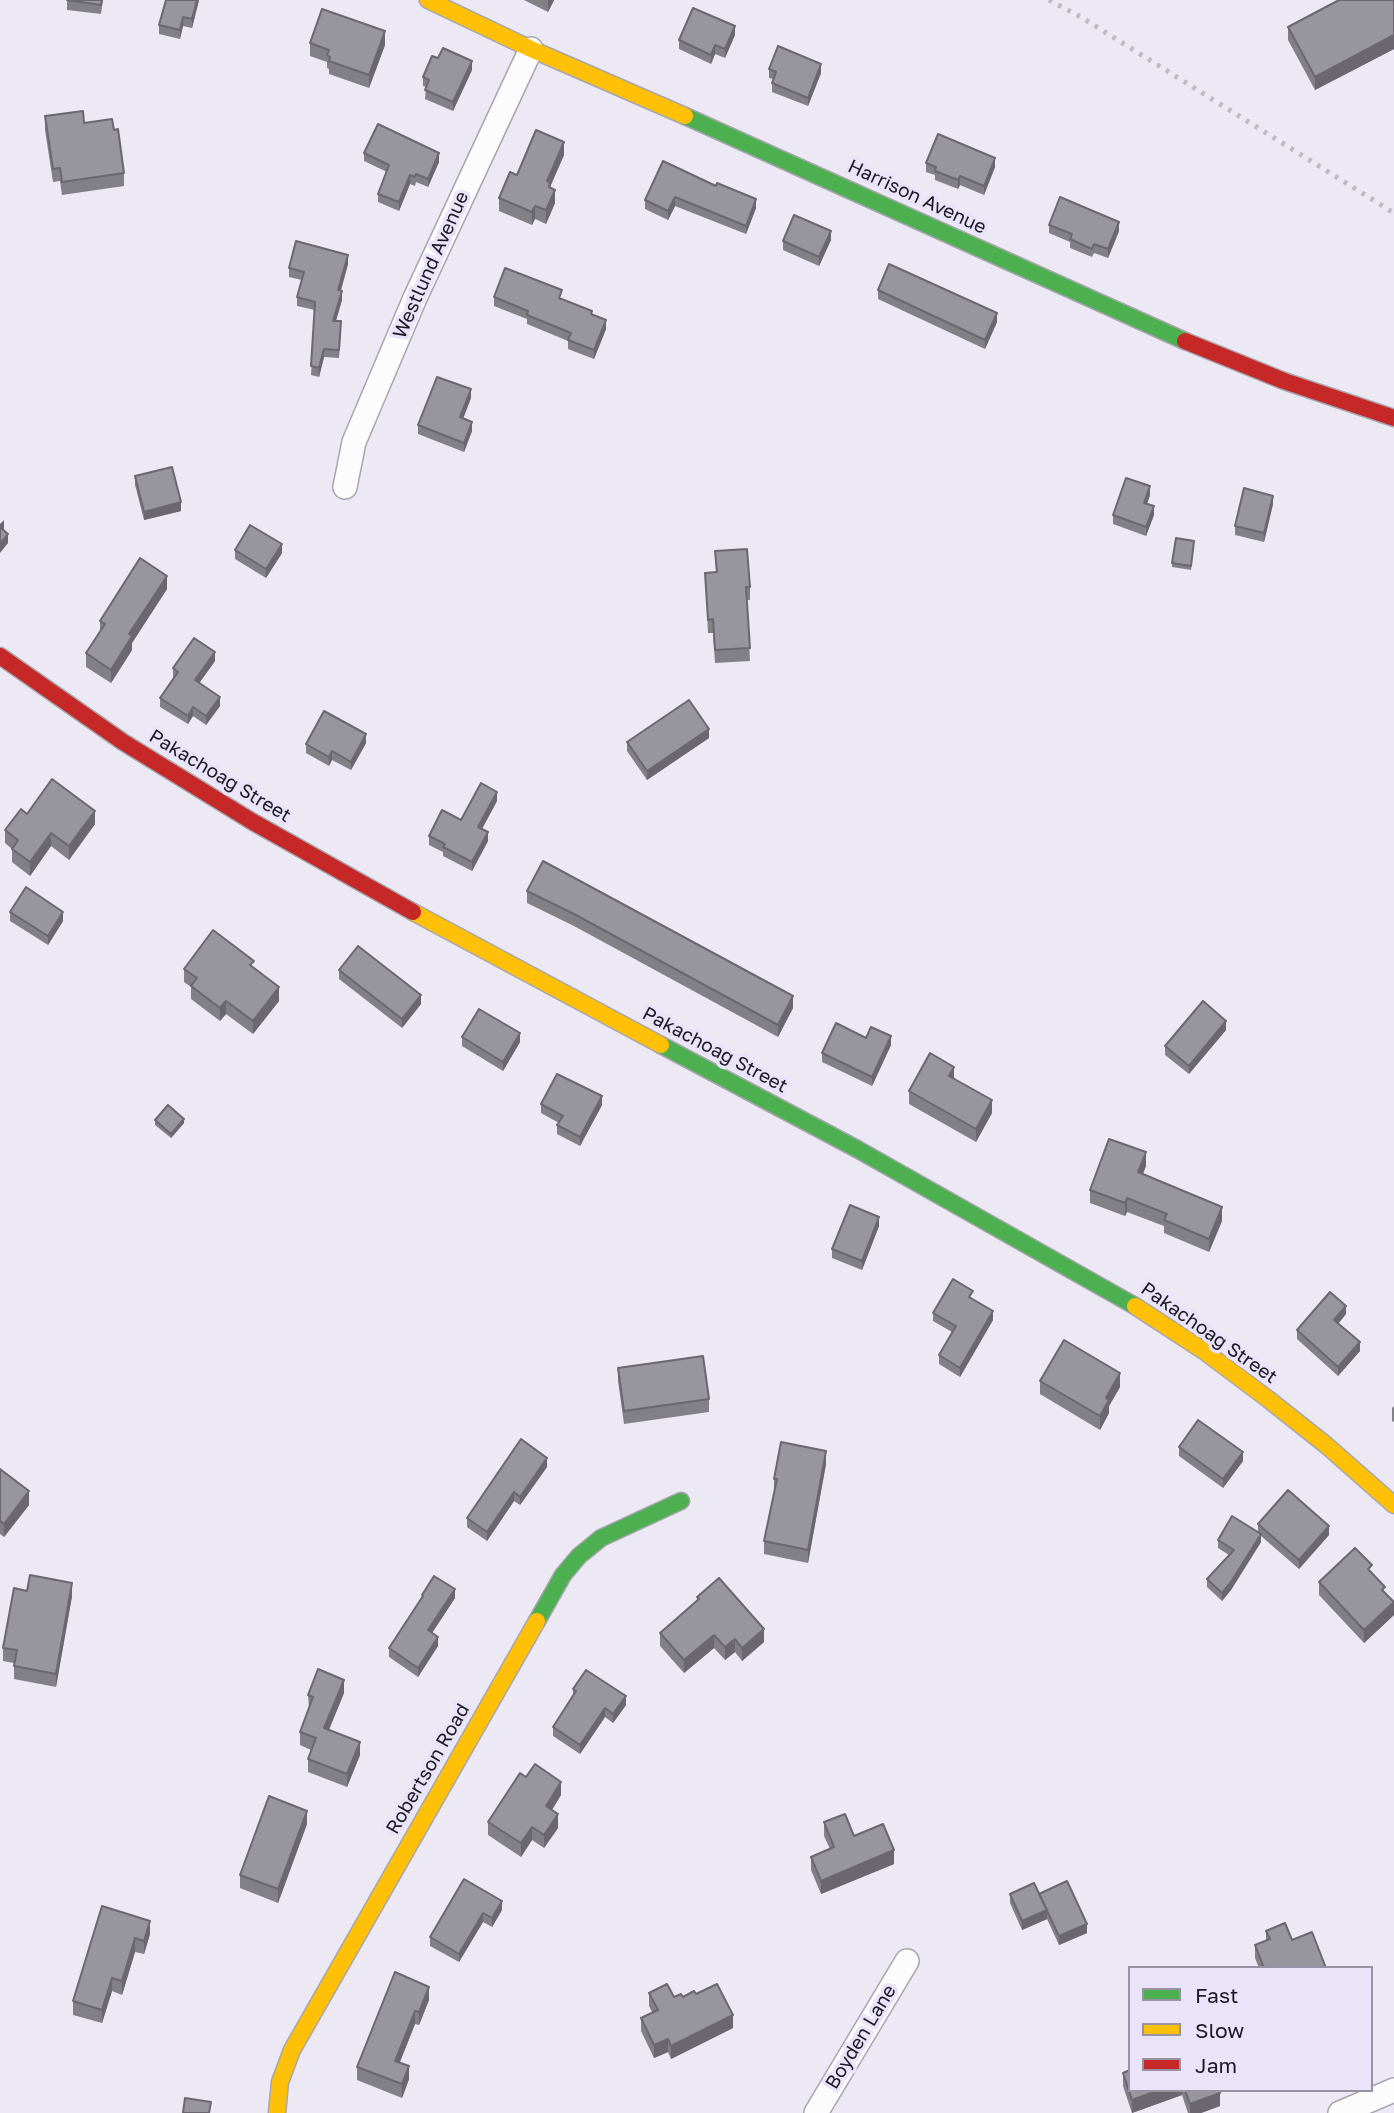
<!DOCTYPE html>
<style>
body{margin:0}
#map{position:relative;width:1394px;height:2113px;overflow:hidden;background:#ece9f4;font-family:"Golos Text",sans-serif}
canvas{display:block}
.legend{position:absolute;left:1128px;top:1966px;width:245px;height:126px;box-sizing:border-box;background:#e9e4f9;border:2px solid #9793a3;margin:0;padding:9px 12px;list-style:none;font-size:21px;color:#1b1921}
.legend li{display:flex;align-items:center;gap:14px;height:35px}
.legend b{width:35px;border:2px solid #9793a3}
</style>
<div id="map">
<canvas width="1394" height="2113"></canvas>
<ul class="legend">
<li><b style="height:9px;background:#4caf50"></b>Fast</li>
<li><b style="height:9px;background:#ffc107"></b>Slow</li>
<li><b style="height:9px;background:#c62828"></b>Jam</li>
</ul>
</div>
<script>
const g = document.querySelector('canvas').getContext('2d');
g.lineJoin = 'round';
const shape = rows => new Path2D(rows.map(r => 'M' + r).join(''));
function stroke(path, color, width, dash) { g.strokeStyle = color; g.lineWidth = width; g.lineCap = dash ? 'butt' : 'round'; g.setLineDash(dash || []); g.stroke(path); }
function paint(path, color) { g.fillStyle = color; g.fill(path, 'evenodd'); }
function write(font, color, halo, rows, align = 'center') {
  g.font = font + ' "Golos Text",sans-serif'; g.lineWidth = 7; g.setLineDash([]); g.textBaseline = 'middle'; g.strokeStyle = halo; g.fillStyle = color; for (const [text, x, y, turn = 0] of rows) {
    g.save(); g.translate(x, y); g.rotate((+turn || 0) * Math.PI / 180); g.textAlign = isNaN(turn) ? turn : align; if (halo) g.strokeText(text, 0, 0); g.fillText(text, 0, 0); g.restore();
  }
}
const street = shape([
 [345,487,354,442,415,298,531,49],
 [816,2113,907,1961],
 [1340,2113,1394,2090]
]);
const fast = shape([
 [685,116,1185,341],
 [661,1045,857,1149,1135,1306],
 [537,1621,563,1575,579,1556,601,1538,681,1501]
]);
const slow = shape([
 [428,0,531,49,685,116],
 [413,912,661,1045],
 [1135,1306,1204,1351,1268,1399,1326,1445,1394,1505],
 [277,2113,280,2082,292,2050,537,1621]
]);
const jam = shape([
 [1185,341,1284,381,1394,418],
 [0,656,123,742,253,822,413,912]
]);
const rail = shape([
 [1049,0,1081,17,1394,213]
]);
const wall = shape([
 [67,0,103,0,101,14,67,10],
 [199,0,192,28,183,26,180,39,159,34,159,25],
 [524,0,554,0,548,12],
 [1394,0,1394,49,1315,90,1288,40,1288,27],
 [735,35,725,58,715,54,711,64,679,49,679,40],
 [310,43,385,45,369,88,329,74,329,69,327,68,327,62,310,56],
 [769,69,821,73,808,106,772,92,772,83,773,79,769,78],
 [472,70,453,111,425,99,426,87,423,86,423,77],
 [45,116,84,123,124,173,124,186,62,195,60,181,53,182,45,130],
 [364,153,439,162,428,187,416,182,415,186,410,184,399,211,378,202,378,194,387,172,364,161],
 [564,155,550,187,555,203,546,224,535,219,532,225,499,211,499,198,517,175],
 [663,161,756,208,746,234,675,206,668,220,645,209,645,200],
 [926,163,995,167,984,195,960,185,958,189,935,180,935,175,926,172],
 [1049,225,1119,231,1108,258,1094,253,1092,257,1070,248,1070,242,1049,233],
 [831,240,819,266,783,250,783,241],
 [348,264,341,291,342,300,336,321,341,330,339,358,324,357,319,377,311,375,315,310,297,306,297,297,302,280,289,277,289,268],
 [878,290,997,322,985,349,878,299],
 [494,297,562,300,592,315,606,329,594,359,568,349,568,341,527,324,527,319,494,306],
 [471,398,463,419,472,431,464,452,418,434,418,425],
 [135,476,181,511,144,520,135,485],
 [1150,495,1147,504,1154,515,1146,536,1113,524,1113,515],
 [1273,504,1264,542,1235,535,1235,526],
 [1194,545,1191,570,1172,567,1172,563],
 [235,550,282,553,266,578,235,559],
 [715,551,750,587,750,600,747,600,750,661,715,663,713,633,708,633,705,573,716,572],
 [167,589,132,643,132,650,111,683,86,667,86,653,100,632,100,621],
 [215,661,199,683,220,706,206,725,193,716,188,724,160,707,160,698,174,678,173,677,173,668],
 [709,738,647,780,627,751,627,742],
 [366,743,351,770,332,760,329,766,306,753,306,744],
 [497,801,482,829,488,841,472,871,443,856,443,852,429,845,429,836],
 [27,814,95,824,69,860,51,846,30,876,12,862,12,849,5,843,5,830],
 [527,891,793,1008,778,1037,574,926,527,903],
 [10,912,63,921,48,945,10,921],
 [254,968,279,1001,253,1034,226,1014,220,1021,191,999,191,987,184,982,184,969],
 [339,970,421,1004,402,1028,339,979],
 [1226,1030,1189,1074,1165,1055,1165,1046],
 [462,1037,520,1042,503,1071,462,1046],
 [866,1038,891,1045,872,1086,822,1062,822,1053],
 [954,1078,992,1113,976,1142,909,1104,909,1091],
 [541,1104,602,1105,580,1146,557,1134,557,1125,559,1123,541,1113],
 [155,1120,184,1123,171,1138,155,1125],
 [1146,1166,1143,1174,1222,1221,1209,1252,1164,1233,1164,1226,1127,1212,1125,1216,1090,1203,1090,1190],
 [879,1226,862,1270,832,1258,832,1249],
 [973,1299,993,1320,960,1377,939,1364,939,1355,952,1332,933,1321,933,1313],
 [1346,1314,1338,1323,1360,1351,1338,1376,1297,1339,1297,1330],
 [618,1368,709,1399,709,1412,624,1424,618,1381],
 [1040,1381,1120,1387,1109,1406,1109,1413,1100,1430,1040,1394],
 [1394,1406,1394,1422,1392,1421,1392,1408],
 [1179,1447,1243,1461,1223,1488,1179,1456],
 [826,1464,808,1563,764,1554,764,1541,774,1492,774,1479],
 [547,1467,520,1505,514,1501,487,1541,467,1527,467,1518],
 [0,1469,29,1505,4,1537,0,1534],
 [1258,1524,1329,1535,1299,1569,1261,1536,1261,1542,1231,1590,1222,1601,1207,1587,1207,1579,1229,1555,1218,1548,1218,1540,1258,1532],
 [1372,1573,1385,1593,1394,1615,1364,1643,1319,1595,1319,1582],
 [27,1591,72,1596,56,1687,14,1679,14,1663,3,1661,3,1648],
 [422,1595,455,1598,432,1633,438,1646,418,1677,389,1657,389,1648,422,1599],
 [697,1597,764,1642,742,1661,735,1652,725,1660,714,1648,684,1673,660,1646,660,1633,697,1601],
 [573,1689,626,1705,613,1723,605,1717,580,1754,553,1736,553,1727,573,1696],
 [344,1693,329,1730,360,1755,347,1787,308,1772,308,1759,311,1750,300,1745,300,1732,309,1709,308,1695],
 [561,1795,552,1810,558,1828,544,1848,532,1840,521,1857,488,1835,488,1822],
 [824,1822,854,1836,894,1864,821,1894,811,1870,811,1857,830,1849,824,1836],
 [307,1824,278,1903,240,1888,240,1875],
 [464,1879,502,1910,492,1927,483,1922,459,1962,430,1946,430,1937],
 [1010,1894,1039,1894,1087,1933,1059,1945,1047,1919,1022,1930,1010,1903],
 [102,1906,150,1934,144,1954,135,1952,122,1995,112,1991,102,2023,73,2015,73,2001],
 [1266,1931,1292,1940,1326,1968,1259,1968,1255,1958,1255,1945,1266,1941],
 [395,1972,429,2000,419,2025,415,2024,400,2062,409,2079,402,2098,357,2080,357,2067],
 [649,1993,674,1997,683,1997,696,1994,733,2028,671,2059,668,2052,654,2058,641,2031,641,2018,652,2012,649,2006],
 [1123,2073,1130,2090,1219,2090,1220,2106,1201,2113,1188,2113,1182,2095,1132,2113,1123,2086]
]);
const shadedWall = shape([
 [197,0,199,0,192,28,192,19],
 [548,0,554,0,548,12],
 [183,17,183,26,180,39,180,30],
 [735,26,735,35,725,58,725,49],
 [385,31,385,45,369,88,369,75],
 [1394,35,1394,49,1315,90,1315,77],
 [715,45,715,54,711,64,711,55],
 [472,61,472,70,453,111,453,102],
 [821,64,821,73,808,106,808,98],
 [564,142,564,155,550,187,550,196,547,181],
 [439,153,439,162,428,187,428,179],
 [995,158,995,167,984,195,984,186],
 [410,175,410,184,399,211,399,202],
 [960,176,960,185,958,189,958,180],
 [555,190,555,203,546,224,546,210],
 [675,197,675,206,668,220,668,211],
 [756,199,756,208,746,234,746,226],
 [535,206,535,219,532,225,532,212],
 [1119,222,1119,231,1108,258,1108,249],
 [831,231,831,240,819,266,819,257],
 [348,255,348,264,338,299,338,290],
 [342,291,342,300,333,330,333,321],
 [997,313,997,322,985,349,985,340],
 [606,320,606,329,594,359,594,350],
 [324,349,324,357,319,377,319,368],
 [471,389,471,398,460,426,460,417],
 [472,422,472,431,464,452,464,443],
 [1150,486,1150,495,1144,512,1144,503],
 [1273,496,1273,504,1264,542,1264,533],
 [181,502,181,511,144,520,144,512],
 [1154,506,1154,515,1146,536,1146,527],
 [4,520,4,529,0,533,0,524],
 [8,534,8,543,0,553,0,544],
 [282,544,282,553,266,578,266,569],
 [167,576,167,589,132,643,132,650,111,683,111,670,129,634],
 [215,652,215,661,195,689,195,680],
 [220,697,220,706,206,725,206,716],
 [193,707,193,716,188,724,188,716],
 [709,729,709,738,647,780,647,771],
 [366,734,366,743,351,770,351,762],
 [332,751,332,760,329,766,329,757],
 [497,792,497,801,478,836,478,827],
 [95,811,95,824,69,860,69,846],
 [488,832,488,841,472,871,472,862],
 [51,833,51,846,30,876,30,862],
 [63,912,63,921,48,945,48,936],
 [279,987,279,1001,253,1034,253,1021],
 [421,995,421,1004,402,1028,402,1019],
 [793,996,793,1008,778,1037,778,1025],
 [226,1001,226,1014,220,1021,220,1008],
 [1226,1021,1226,1030,1189,1074,1189,1066],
 [520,1033,520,1042,503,1071,503,1062],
 [891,1036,891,1045,872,1086,872,1077],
 [954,1067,954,1080,949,1076],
 [602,1096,602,1105,580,1146,580,1137],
 [992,1100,992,1113,976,1142,976,1129],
 [184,1119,184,1123,171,1138,171,1134],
 [1146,1152,1146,1166,1138,1185,1138,1172],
 [1127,1198,1127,1212,1125,1216,1125,1203],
 [1222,1207,1222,1221,1209,1252,1209,1239],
 [879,1217,879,1226,862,1270,862,1261],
 [1346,1306,1346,1314,1334,1329,1334,1320],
 [993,1311,993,1320,960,1377,960,1368],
 [1360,1342,1360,1351,1338,1376,1338,1367],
 [1120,1373,1120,1387,1109,1406,1109,1413,1100,1430,1100,1416,1106,1398],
 [826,1451,826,1464,808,1563,808,1550],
 [1243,1452,1243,1461,1223,1488,1223,1479],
 [547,1458,547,1467,520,1505,520,1497],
 [29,1491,29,1505,4,1537,4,1524],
 [514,1492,514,1501,487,1541,487,1532],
 [1329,1526,1329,1535,1299,1569,1299,1560],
 [1261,1534,1261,1542,1231,1590,1222,1601,1222,1593],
 [72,1583,72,1596,56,1687,56,1674],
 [455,1589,455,1598,428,1639,428,1630],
 [1394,1602,1394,1615,1364,1643,1364,1630],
 [764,1629,764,1642,742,1661,742,1648],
 [714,1635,714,1648,684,1673,684,1660],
 [438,1637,438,1646,418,1677,418,1668],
 [735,1639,735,1652,725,1660,725,1647],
 [344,1680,344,1693,324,1741,324,1728],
 [626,1696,626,1705,613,1723,613,1714],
 [605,1708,605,1717,580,1754,580,1745],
 [360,1742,360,1755,347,1787,347,1774],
 [561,1782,561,1795,546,1819,546,1806],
 [307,1811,307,1824,278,1903,278,1889],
 [558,1814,558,1828,544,1848,544,1835],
 [532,1827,532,1840,521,1857,521,1843],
 [894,1850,894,1864,821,1894,821,1881],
 [502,1901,502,1910,492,1927,492,1918],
 [1047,1910,1047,1919,1022,1930,1022,1921],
 [483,1913,483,1922,459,1962,459,1954],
 [150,1921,150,1934,144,1954,144,1941],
 [1087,1924,1087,1933,1059,1945,1059,1936],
 [135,1938,135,1952,122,1995,122,1981],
 [112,1978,112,1991,102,2023,102,2010],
 [429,1987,429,2000,419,2025,419,2012],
 [415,2011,415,2024,395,2074,395,2061],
 [733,2015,733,2028,671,2059,671,2046],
 [668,2039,668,2052,654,2058,654,2045],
 [409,2066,409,2079,402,2098,402,2084],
 [1159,2090,1182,2090,1182,2095,1132,2113,1132,2100],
 [1220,2093,1220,2106,1201,2113,1190,2113,1190,2104]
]);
const building = shape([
 [67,0,102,0,101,5,67,0],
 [166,0,197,0,192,19,183,17,180,30,159,25,166,0],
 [1339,0,1394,0,1394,35,1315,77,1288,27,1339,0],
 [693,8,735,26,725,49,715,45,711,55,679,40,693,8],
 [322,9,385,31,369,75,329,61,330,57,327,55,329,50,310,43,322,9],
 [778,46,821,64,808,98,772,83,776,72,769,69,778,46],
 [443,48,472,61,453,102,425,90,429,80,423,77,432,56,438,58,443,48],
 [83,111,84,123,112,119,114,130,118,129,124,173,62,182,60,168,53,169,45,116,83,111],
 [378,124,439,153,428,179,416,174,415,177,410,175,399,202,378,194,389,165,364,153,378,124],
 [536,130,564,142,547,181,550,182,549,187,555,190,546,210,535,206,532,212,499,198,510,172,517,175,536,130],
 [938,134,995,158,984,186,960,176,958,180,935,171,936,167,926,163,938,134],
 [663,161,716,186,717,183,756,199,746,226,675,197,668,211,645,200,663,161],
 [1060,197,1119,222,1108,249,1094,244,1092,249,1070,239,1072,234,1049,225,1060,197],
 [794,215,831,231,819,257,783,241,794,215],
 [296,241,348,255,338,290,342,291,333,321,341,321,339,350,324,349,319,368,311,366,315,302,297,297,304,272,289,268,296,241],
 [889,264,997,313,985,340,878,290,889,264],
 [505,268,562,290,559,298,592,311,591,314,606,320,594,350,568,340,571,333,527,315,528,311,494,297,505,268],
 [437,377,471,389,460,417,472,422,464,443,418,425,437,377],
 [172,467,181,502,144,512,135,476,172,467],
 [1126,478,1150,486,1144,503,1154,506,1146,527,1113,515,1126,478],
 [1244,488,1273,496,1264,533,1235,526,1244,488],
 [250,525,282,544,266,569,235,550,250,525],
 [0,527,8,534,0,544,0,527],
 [1176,538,1194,541,1191,566,1172,563,1176,538],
 [747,549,750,587,746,587,750,648,715,650,713,619,708,620,705,573,717,572,715,551,747,549],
 [140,558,167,576,129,634,132,636,111,670,86,653,105,624,100,621,140,558],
 [194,638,215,652,195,680,220,697,206,716,193,707,188,716,160,698,178,672,173,668,194,638],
 [689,700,709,729,647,771,627,742,689,700],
 [324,711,366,734,351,762,332,751,329,757,306,744,324,711],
 [52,779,95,811,69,846,51,833,30,862,12,849,18,840,5,830,21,809,27,814,52,779],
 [481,783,497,792,478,827,488,832,472,862,443,847,445,844,429,836,442,810,461,820,481,783],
 [543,861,793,996,778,1025,574,914,527,891,543,861],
 [26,887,63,912,48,936,10,912,26,887],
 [213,930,254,961,250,965,279,987,253,1021,226,1001,220,1008,191,986,197,978,184,969,213,930],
 [358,946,421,995,402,1019,339,970,358,946],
 [1203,1001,1226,1021,1189,1066,1165,1046,1203,1001],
 [479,1009,520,1033,503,1062,462,1037,479,1009],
 [836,1023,866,1038,871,1027,891,1036,872,1077,822,1053,836,1023],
 [930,1053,954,1067,949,1076,992,1100,976,1129,909,1091,930,1053],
 [557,1074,602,1096,580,1137,557,1125,563,1116,541,1104,557,1074],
 [168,1105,184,1119,171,1134,155,1120,168,1105],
 [1109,1139,1146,1152,1138,1172,1222,1207,1209,1239,1164,1220,1167,1214,1127,1198,1125,1203,1090,1190,1109,1139],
 [850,1205,879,1217,862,1261,832,1249,850,1205],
 [953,1279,973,1291,969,1297,993,1311,960,1368,939,1355,956,1326,933,1313,953,1279],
 [1330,1292,1346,1306,1334,1320,1360,1342,1338,1367,1297,1330,1330,1292],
 [1064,1340,1120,1373,1106,1398,1109,1400,1100,1416,1040,1381,1064,1340],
 [703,1356,709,1399,624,1411,618,1368,703,1356],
 [1198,1420,1243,1452,1223,1479,1179,1447,1198,1420],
 [521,1439,547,1458,520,1497,514,1492,487,1532,467,1518,521,1439],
 [781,1442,826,1451,808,1550,764,1541,777,1479,774,1479,781,1442],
 [0,1469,29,1491,4,1524,0,1521,0,1469],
 [1288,1490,1329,1526,1299,1560,1258,1524,1288,1490],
 [1232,1516,1261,1534,1231,1582,1222,1593,1207,1579,1234,1550,1218,1540,1232,1516],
 [1355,1548,1372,1565,1368,1569,1385,1587,1382,1590,1394,1602,1364,1630,1319,1582,1355,1548],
 [30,1575,72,1583,56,1674,14,1666,17,1650,3,1648,14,1588,27,1591,30,1575],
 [434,1576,455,1589,428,1630,438,1637,418,1668,389,1648,423,1596,422,1595,434,1576],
 [719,1578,764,1629,742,1648,735,1639,725,1647,714,1635,684,1660,660,1633,699,1599,697,1597,719,1578],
 [318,1669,344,1680,324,1728,360,1742,347,1774,308,1759,316,1738,300,1732,313,1697,308,1695,318,1669],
 [586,1670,626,1696,613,1714,605,1708,580,1745,553,1727,576,1691,573,1689,586,1670],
 [535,1764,561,1782,546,1806,558,1814,544,1835,532,1827,521,1843,488,1822,520,1773,526,1777,535,1764],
 [269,1796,307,1811,278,1889,240,1875,269,1796],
 [845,1814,854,1836,883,1824,894,1850,821,1881,811,1857,834,1847,824,1822,845,1814],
 [464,1879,502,1901,492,1918,483,1913,459,1954,430,1937,464,1879],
 [1067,1881,1087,1924,1059,1936,1039,1894,1067,1881],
 [1034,1883,1047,1910,1022,1921,1010,1894,1034,1883],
 [102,1906,150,1921,144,1941,135,1938,122,1981,112,1978,102,2010,73,2001,102,1906],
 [1285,1923,1292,1940,1312,1932,1326,1968,1264,1968,1255,1945,1270,1939,1266,1931,1285,1923],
 [395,1972,429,1987,419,2012,415,2011,395,2061,409,2066,402,2084,357,2067,395,1972],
 [667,1984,674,1997,681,1994,683,1997,694,1991,696,1994,717,1984,733,2015,671,2046,668,2039,654,2045,641,2018,658,2010,649,1993,667,1984],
 [1130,2070,1130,2090,1159,2090,1132,2100,1123,2073,1130,2070],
 [1185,2090,1219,2090,1220,2093,1190,2104,1185,2090],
 [185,2098,211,2102,209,2113,183,2113,185,2098]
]);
const streetNames = [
 ["Harrison Avenue",917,197,25],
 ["Westlund Avenue",431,265,-66],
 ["Pakachoag Street",220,776,31],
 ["Pakachoag Street",715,1050,28],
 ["Pakachoag Street",1209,1333,35],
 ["Robertson Road",428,1769,-60],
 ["Boyden Lane",861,2037,-59]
];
stroke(street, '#a7a5ad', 26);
stroke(fast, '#a7a5ad', 19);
stroke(slow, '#a7a5ad', 19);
stroke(jam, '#a7a5ad', 19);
stroke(street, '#fcfcfd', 23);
stroke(fast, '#4caf50', 16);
stroke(slow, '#ffc107', 16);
stroke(jam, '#c62828', 16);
stroke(rail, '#bcbbbe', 5, [3.5, 7]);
paint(wall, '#828087');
paint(shadedWall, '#6a686e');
paint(building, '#97959d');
stroke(building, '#6a686e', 2);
write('19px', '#1b1921', '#e9e4f9', streetNames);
</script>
